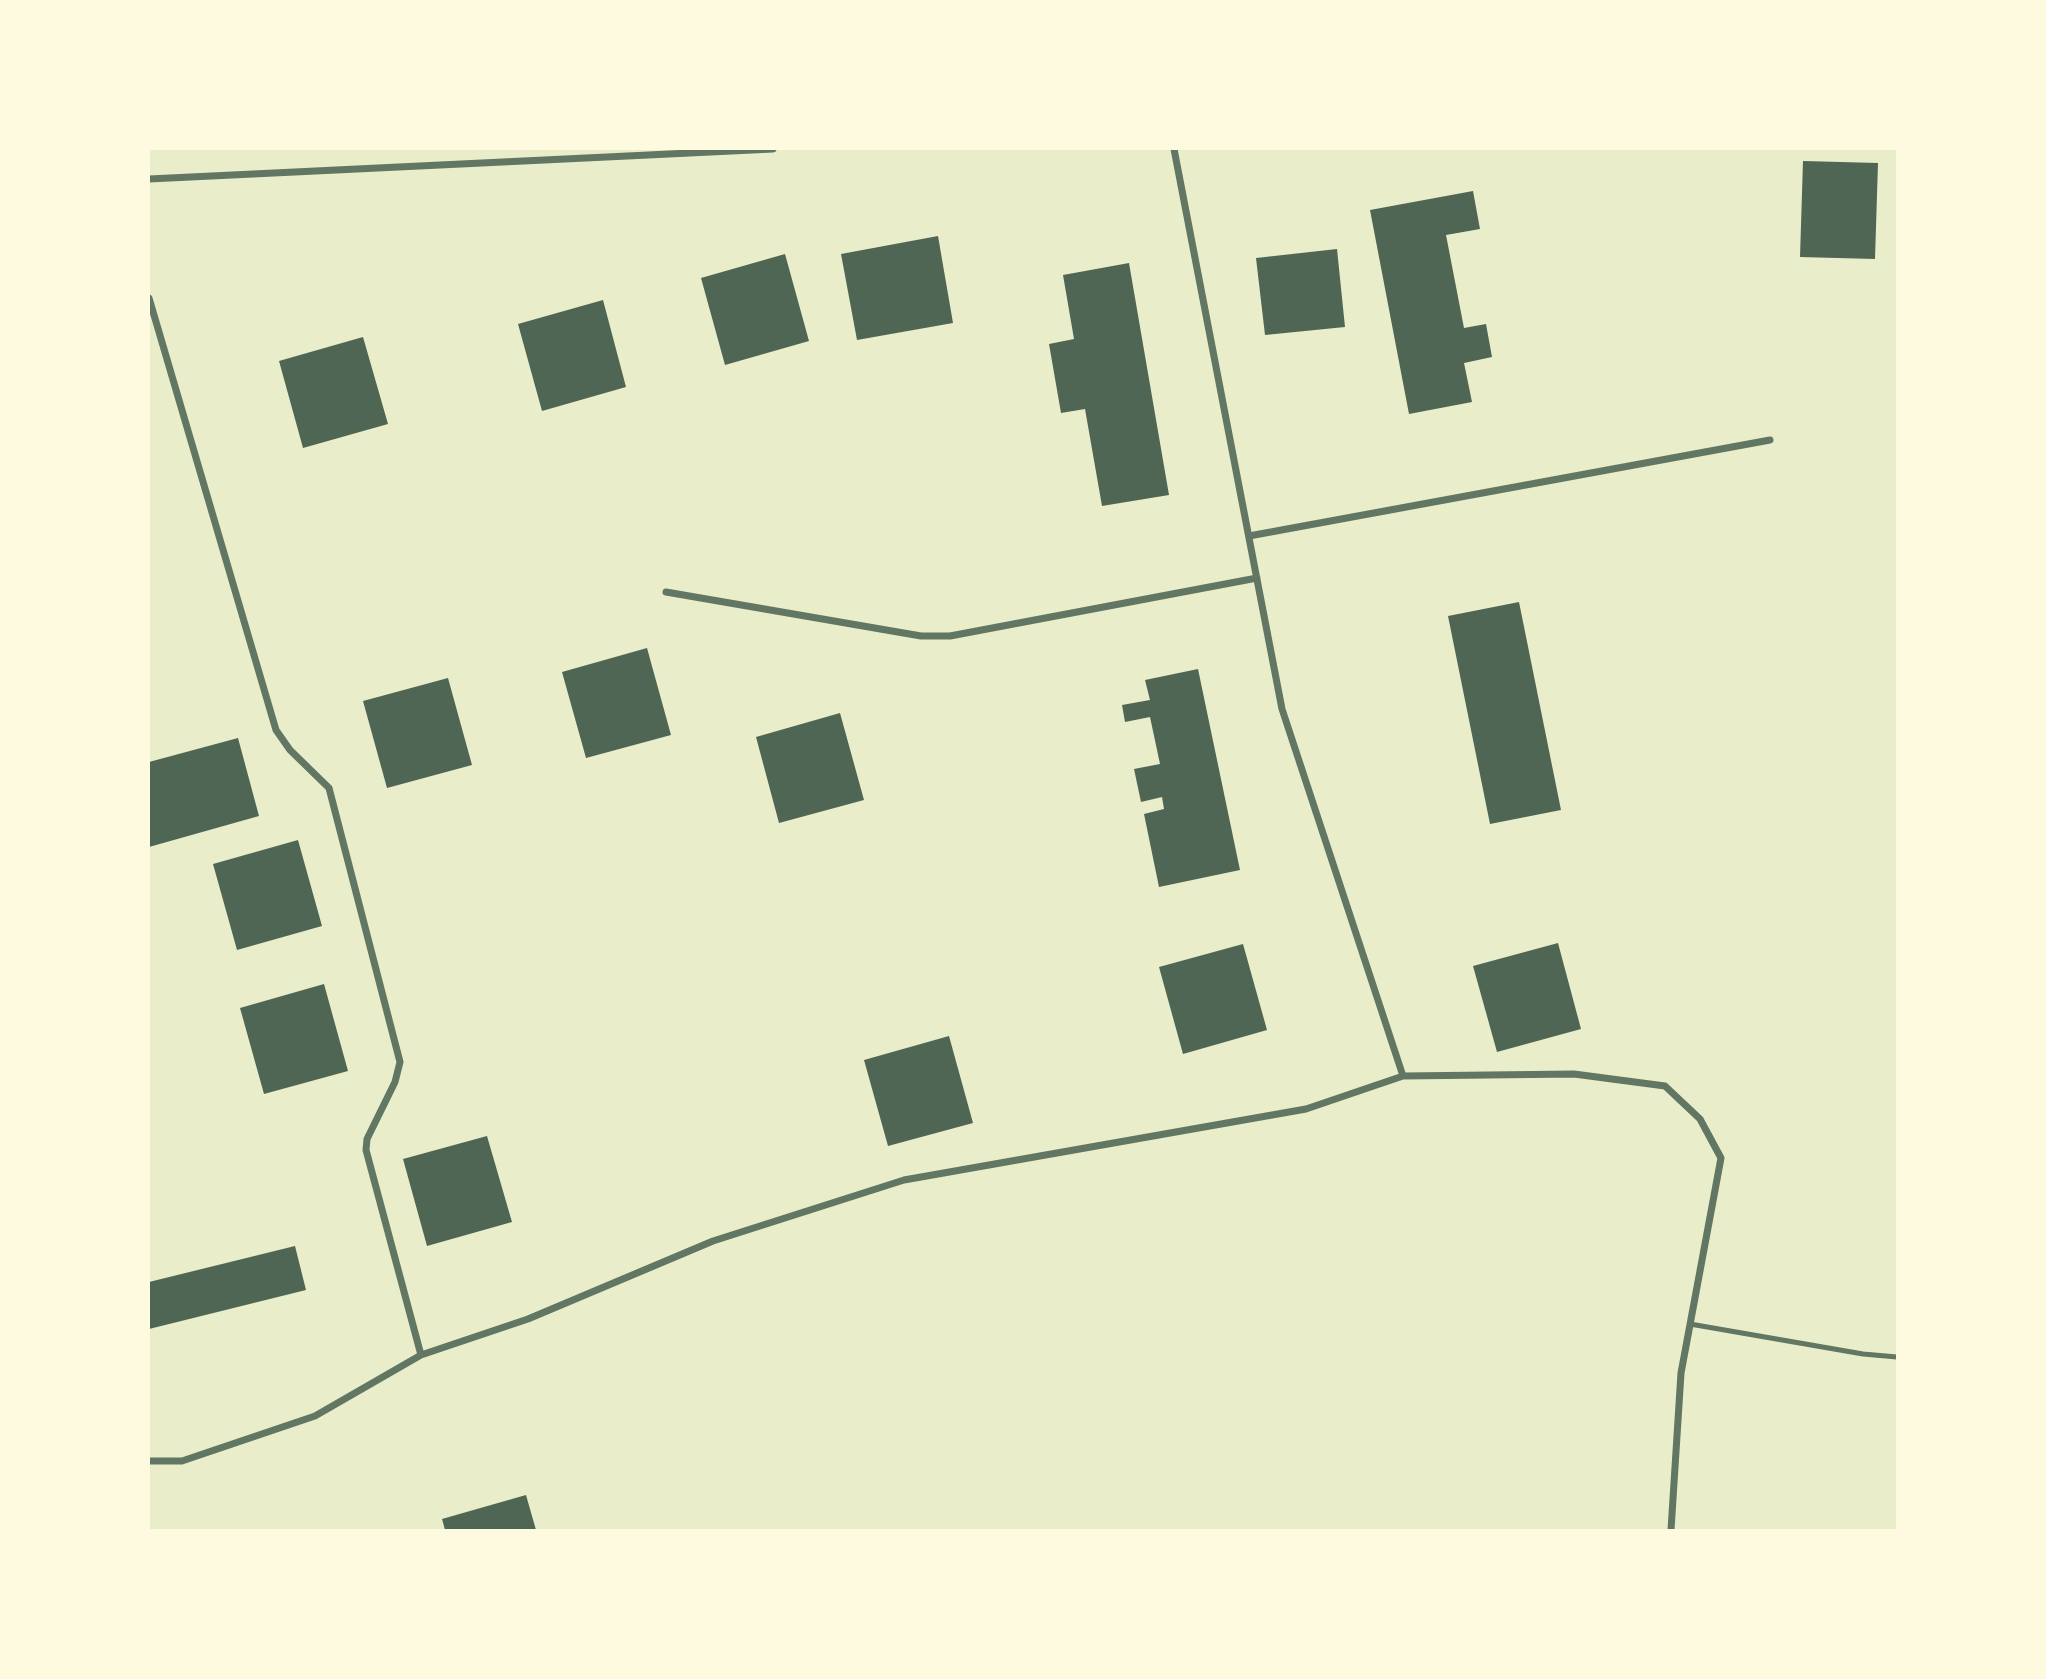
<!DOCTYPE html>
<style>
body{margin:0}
#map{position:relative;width:2046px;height:1679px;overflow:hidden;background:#e9edc9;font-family:"DejaVu Sans",sans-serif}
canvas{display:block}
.frame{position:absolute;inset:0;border:150px solid #fefae0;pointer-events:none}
</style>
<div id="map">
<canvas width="2046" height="1679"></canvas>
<div class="frame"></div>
</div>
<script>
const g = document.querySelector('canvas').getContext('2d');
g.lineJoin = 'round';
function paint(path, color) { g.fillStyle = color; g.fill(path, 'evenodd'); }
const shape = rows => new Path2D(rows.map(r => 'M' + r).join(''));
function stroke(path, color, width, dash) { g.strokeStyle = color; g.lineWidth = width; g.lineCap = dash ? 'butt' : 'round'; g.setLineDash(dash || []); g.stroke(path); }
const building = shape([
 [1803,161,1878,163,1875,259,1800,257],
 [1473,191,1480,229,1446,235,1464,328,1486,324,1492,357,1464,363,1472,402,1409,414,1370,210],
 [938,236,953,323,857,340,841,254],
 [1337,249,1345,327,1265,335,1256,258],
 [785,254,809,341,725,365,701,278],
 [1129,263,1169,495,1102,506,1085,409,1061,413,1049,344,1074,339,1063,275],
 [603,300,626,387,542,411,518,324],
 [363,337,388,424,303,448,279,361],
 [1519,602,1561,810,1490,824,1448,616],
 [647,648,671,735,586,758,562,672],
 [1198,669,1240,870,1159,887,1144,814,1164,809,1162,797,1141,802,1134,769,1160,764,1150,717,1125,722,1122,705,1150,700,1145,680],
 [448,678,472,765,387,788,363,701],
 [840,713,864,800,779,823,756,737],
 [238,738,259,816,149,847,149,762],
 [298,840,322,926,237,950,213,864],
 [1558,943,1581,1029,1497,1052,1473,966],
 [1243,944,1267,1030,1183,1054,1159,967],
 [324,984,348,1071,264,1094,240,1008],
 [949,1036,973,1123,888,1146,864,1060],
 [487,1136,512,1222,427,1246,403,1159],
 [295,1246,306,1290,149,1329,149,1282],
 [526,1495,536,1530,445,1530,442,1519]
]);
const service = shape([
 [1690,1324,1863,1354,1897,1357]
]);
const minor = shape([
 [1174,149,1282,709,1403,1076],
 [149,179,773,149],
 [149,298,276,730,290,750,329,788,400,1062,395,1082,367,1139,366,1150,421,1355,315,1416,182,1461,149,1461],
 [1249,536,1770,440],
 [666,592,921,636,950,636,1257,578],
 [421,1355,528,1319,713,1241,904,1180,1306,1109,1403,1076,1574,1074,1665,1086,1700,1119,1721,1158,1681,1373,1671,1530]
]);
paint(building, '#4f6655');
stroke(service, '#617663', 5);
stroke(minor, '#617663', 7);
</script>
